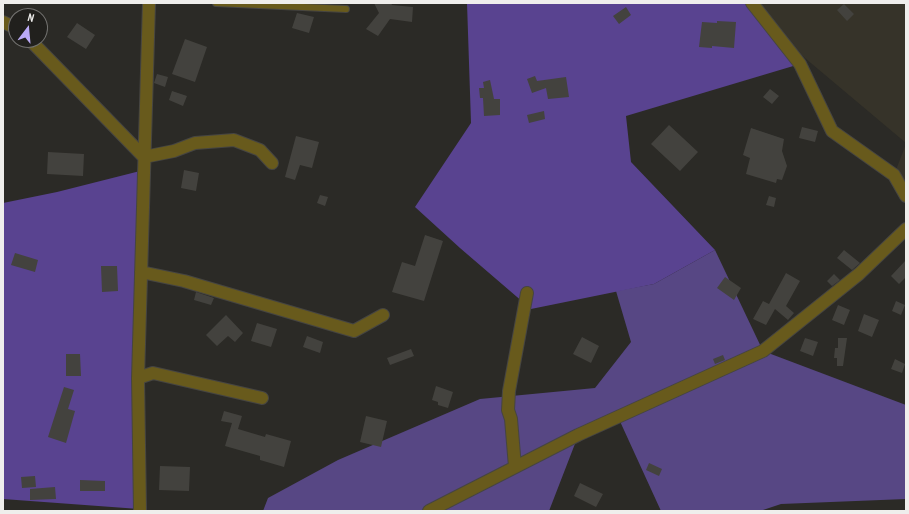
<!DOCTYPE html>
<style>
body{margin:0}
#map{position:relative;width:909px;height:514px;overflow:hidden;background:#2b2a26;font-family:"PT Sans Narrow",sans-serif}
canvas{display:block}
.frame{position:absolute;inset:0;border:4px solid #efeeec;pointer-events:none}
.north{position:absolute;left:8px;top:8px;width:40px;height:40px;box-sizing:border-box;background:#21201d;border:1px solid #737270;border-radius:50%;rotate:16deg;font-size:11px;font-weight:700;line-height:16px;text-align:center;color:#efeeec}
.north::after{content:'';display:block;margin:auto;width:14px;height:18px;background:#bbaaf6;clip-path:polygon(50% 0,100% 100%,50% 72%,0 100%)}
</style>
<div id="map">
<canvas width="909" height="514"></canvas>
<div class="frame"></div>
<div class="north">N</div>
</div>
<script>
const g = document.querySelector('canvas').getContext('2d');
g.lineJoin = 'round';
function paint(path, color) { g.fillStyle = color; g.fill(path, 'evenodd'); }
const shape = rows => new Path2D(rows.map(r => 'M' + r).join(''));
function stroke(path, color, width, dash) { g.strokeStyle = color; g.lineWidth = width; g.lineCap = dash ? 'butt' : 'round'; g.setLineDash(dash || []); g.stroke(path); }
const built = shape([
 [753,3,906,3,906,143,774,32],
 [906,144,906,196,894,175]
]);
const green = shape([
 [715,250,763,351,906,405,906,499,781,504,760,511,661,511,618,417,578,436,549,511,263,511,268,498,338,460,480,399,595,388,631,342,616,291,654,284]
]);
const forest = shape([
 [467,3,752,3,800,64,626,116,631,162,715,250,654,284,531,309,460,248,415,207,471,123],
 [144,170,139,509,3,499,3,203,57,192]
]);
const building = shape([
 [374,3,391,3,392,5,413,7,412,22,390,19,378,36,366,29,379,13],
 [844,4,854,14,847,21,837,10],
 [626,7,631,15,619,24,613,16],
 [297,13,314,17,309,33,292,28],
 [717,21,736,22,734,48,712,46,712,48,699,47,702,22,717,23],
 [77,23,95,35,86,49,67,37],
 [185,39,207,47,195,82,172,74],
 [157,74,168,77,165,87,154,83],
 [535,76,537,81,566,77,569,97,548,99,546,88,532,93,527,79],
 [490,80,494,99,500,99,500,115,484,116,483,98,480,98,479,88,484,88,483,82],
 [770,89,779,96,772,104,763,97],
 [172,91,187,96,183,106,169,100],
 [544,111,545,119,529,123,527,115],
 [669,125,698,152,680,171,651,144],
 [802,127,818,131,815,142,799,138],
 [751,128,784,139,782,151,787,166,782,180,777,179,776,183,746,174,750,158,743,155],
 [296,136,319,142,312,168,300,165,295,180,285,177],
 [48,152,84,154,83,176,47,174],
 [184,170,199,173,196,191,181,188],
 [320,195,328,197,325,206,317,203],
 [769,196,776,198,774,207,766,205],
 [425,235,443,241,424,301,392,292,402,262,415,266],
 [844,250,860,263,852,270,837,258],
 [15,253,38,260,35,272,11,265],
 [906,260,906,277,899,284,891,276],
 [101,266,117,266,118,291,102,292],
 [786,273,800,281,786,306,794,313,788,320,775,309,766,325,753,319,763,301,769,304],
 [834,274,840,280,832,286,827,281],
 [725,277,741,288,734,300,717,288],
 [196,292,214,298,211,305,194,300],
 [896,301,905,305,901,315,892,311],
 [838,305,850,310,844,325,832,320],
 [864,314,879,320,872,337,858,331],
 [226,315,243,333,235,342,228,336,217,346,206,335],
 [257,323,277,329,271,347,251,341],
 [307,336,323,342,320,353,303,347],
 [582,337,599,346,591,363,573,354],
 [805,338,818,342,813,356,800,351],
 [838,338,847,338,843,366,837,366,837,358,834,358,835,348,838,348],
 [411,349,414,356,390,365,387,358],
 [66,354,80,354,81,376,66,376],
 [723,355,725,360,715,364,713,359],
 [895,359,905,364,902,373,891,369],
 [436,386,453,392,448,408,438,405,438,402,432,400],
 [64,387,74,390,68,409,75,411,66,443,48,437],
 [224,411,242,416,238,429,265,437,266,434,291,441,284,467,260,460,260,456,225,446,232,423,221,421],
 [366,416,387,421,381,447,360,442],
 [649,463,662,469,659,476,646,470],
 [160,466,190,467,189,491,159,490],
 [35,476,36,487,22,488,21,477],
 [80,480,105,481,105,491,80,491],
 [580,483,603,494,596,507,574,496],
 [55,487,56,499,30,500,30,489]
]);
const lane = shape([
 [216,3,346,9]
]);
const street = shape([
 [752,3,800,64,832,131,894,175,906,196],
 [3,22,16,28],
 [30,40,144,157,174,151,195,143,234,140,260,150,272,163],
 [141,272,184,281,354,331,383,315],
 [138,378,153,373,262,398],
 [515,467,511,419,508,410,509,391,527,293],
 [140,511,138,378,149,3],
 [429,511,578,435,763,351,859,274,906,229]
]);
paint(built, '#363329');
paint(green, '#574784');
paint(forest, '#594390');
paint(building, '#43423e');
stroke(lane, '#464542', 8);
stroke(street, '#464542', 14);
stroke(lane, '#685a1c', 6);
stroke(street, '#685a1c', 12);
</script>
